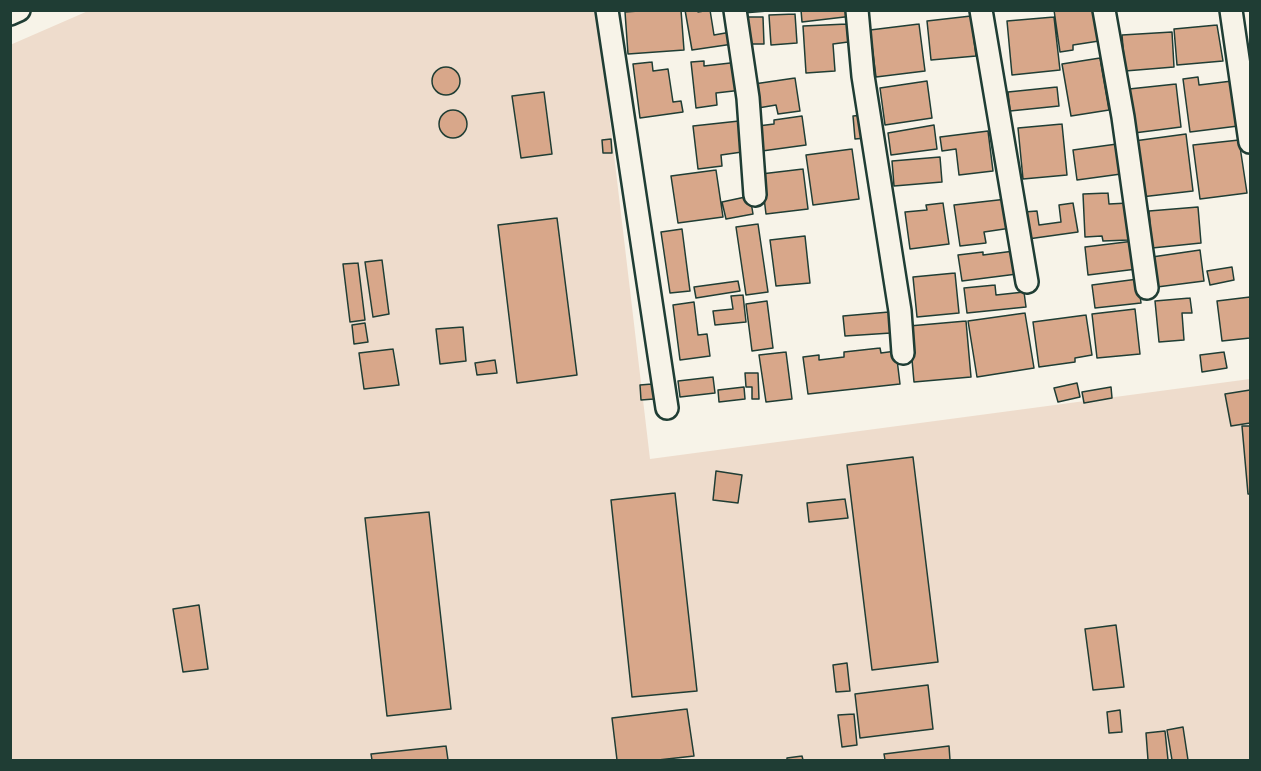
<!DOCTYPE html>
<style>
body{margin:0}
#map{position:relative;width:1261px;height:771px;overflow:hidden;background:#f7f3e8;font-family:"Comic Neue",sans-serif}
canvas{display:block}
.frame{position:absolute;inset:0;border:12px solid #1f3d34;pointer-events:none}
</style>
<div id="map">
<canvas width="1261" height="771"></canvas>
<div class="frame"></div>
</div>
<script>
const g = document.querySelector('canvas').getContext('2d');
g.lineJoin = 'round';
function paint(path, color) { g.fillStyle = color; g.fill(path, 'evenodd'); }
const shape = rows => new Path2D(rows.map(r => 'M' + r).join(''));
function stroke(path, color, width, dash) { g.strokeStyle = color; g.lineWidth = width; g.lineCap = dash ? 'butt' : 'round'; g.setLineDash(dash || []); g.stroke(path); }
const built = shape([
 [88,11,597,11,650,459,1250,379,1250,760,11,760,10,45]
]);
const building = shape([
 [652,10,681,10,684,50,628,54,625,12,652,10],
 [685,10,698,10,698,12,710,10,714,35,731,32,733,44,692,50,685,10],
 [743,10,780,10,743,13,743,10],
 [801,10,853,10,853,16,802,22,801,10],
 [1054,10,1095,10,1099,41,1073,45,1073,50,1060,52,1054,10],
 [795,14,797,43,771,45,769,15,795,14],
 [971,16,976,56,931,60,927,21,971,16],
 [744,17,763,17,764,44,744,44,744,17],
 [1054,17,1060,70,1012,75,1007,21,1054,17],
 [847,24,848,42,833,44,835,71,806,73,803,26,847,24],
 [919,24,925,71,876,77,870,30,919,24],
 [1217,25,1223,61,1177,65,1174,29,1217,25],
 [1172,32,1174,67,1125,71,1122,35,1172,32],
 [1100,58,1109,110,1071,116,1062,64,1100,58],
 [704,61,704,66,739,62,742,90,716,93,717,105,696,108,691,62,704,61],
 [652,62,653,71,668,69,673,102,681,101,683,112,640,118,633,64,652,62],
 '432 81a14 14 0 1 1 28 0a14 14 0 1 1-28 0Z',
 [1198,77,1199,85,1232,81,1238,126,1190,132,1183,79,1198,77],
 [795,78,800,111,778,114,776,105,758,108,754,84,795,78],
 [927,81,932,118,885,125,880,88,927,81],
 [1176,84,1181,127,1134,133,1129,89,1176,84],
 [1057,87,1059,106,1010,111,1008,92,1057,87],
 [544,92,552,154,521,158,512,96,544,92],
 '439 124a14 14 0 1 1 28 0a14 14 0 1 1-28 0Z',
 [864,115,866,138,855,139,853,116,864,115],
 [802,116,806,145,762,151,758,126,774,124,774,120,802,116],
 [739,121,742,152,721,155,722,166,698,169,693,126,739,121],
 [1062,124,1067,175,1023,179,1018,128,1062,124],
 [934,125,937,149,891,155,888,133,934,125],
 [988,131,993,171,959,175,956,149,942,151,940,137,988,131],
 [1186,134,1193,191,1141,197,1134,141,1186,134],
 [611,139,612,153,603,153,602,140,611,139],
 [1239,140,1247,193,1200,199,1193,145,1239,140],
 [1117,144,1121,174,1077,180,1073,150,1117,144],
 [852,149,859,199,813,205,806,155,852,149],
 [940,157,942,182,894,186,892,161,940,157],
 [803,169,808,209,766,214,761,174,803,169],
 [716,170,723,217,678,223,671,176,716,170],
 [1108,193,1109,204,1128,203,1129,240,1103,241,1102,236,1085,237,1083,194,1108,193],
 [750,196,753,214,726,219,722,202,750,196],
 [1007,199,1011,228,984,232,986,243,960,246,954,205,1007,199],
 [943,203,949,244,910,249,905,212,927,210,926,205,943,203],
 [1073,203,1078,232,1028,239,1024,212,1037,211,1039,225,1061,222,1059,205,1073,203],
 [1198,207,1201,243,1152,248,1149,211,1198,207],
 [557,218,577,375,517,383,498,225,557,218],
 [758,224,768,292,746,295,736,227,758,224],
 [682,229,690,291,670,293,661,232,682,229],
 [805,236,810,283,776,286,770,240,805,236],
 [1134,241,1137,269,1088,275,1085,247,1134,241],
 [1200,250,1204,281,1157,287,1152,257,1200,250],
 [1014,251,1017,274,962,281,958,255,983,252,983,255,1014,251],
 [382,260,389,314,373,317,365,262,382,260],
 [358,263,365,320,350,322,343,264,358,263],
 [1232,267,1234,280,1210,285,1207,271,1232,267],
 [955,273,959,313,917,317,913,277,955,273],
 [1138,279,1141,303,1095,308,1092,285,1138,279],
 [738,281,740,291,696,298,694,287,738,281],
 [995,285,996,295,1024,292,1026,307,967,313,964,288,995,285],
 [743,295,746,322,715,325,713,311,733,309,731,296,743,295],
 [1250,297,1250,338,1222,341,1217,301,1250,297],
 [1190,298,1192,313,1182,313,1184,340,1159,342,1155,301,1190,298],
 [767,301,773,348,752,351,746,304,767,301],
 [694,302,698,335,707,334,710,356,680,360,673,305,694,302],
 [1135,309,1140,354,1097,358,1092,314,1135,309],
 [889,312,891,333,845,336,843,316,889,312],
 [1025,313,1034,368,977,377,968,321,1025,313],
 [1086,315,1092,355,1075,358,1075,362,1039,367,1033,322,1086,315],
 [966,321,971,377,914,382,909,326,966,321],
 [365,323,368,342,354,344,352,325,365,323],
 [463,327,466,361,440,364,436,329,463,327],
 [880,348,881,353,896,351,900,384,808,394,803,357,819,355,819,360,844,357,844,352,880,348],
 [393,349,399,385,364,389,359,353,393,349],
 [786,352,792,399,766,402,759,355,786,352],
 [1224,352,1227,368,1202,372,1200,355,1224,352],
 [495,360,497,373,477,375,475,363,495,360],
 [745,373,758,373,759,399,752,399,752,387,746,387,745,373],
 [713,377,715,393,680,397,678,381,713,377],
 [1077,383,1080,397,1058,402,1054,388,1077,383],
 [652,384,654,399,641,400,640,385,652,384],
 [744,387,745,399,719,402,718,390,744,387],
 [1111,387,1112,398,1084,403,1082,392,1111,387],
 [1250,390,1250,423,1231,426,1225,394,1250,390],
 [1242,426,1250,426,1250,494,1248,494,1242,426],
 [913,457,938,662,872,670,847,465,913,457],
 [716,471,742,475,738,503,713,500,716,471],
 [675,493,697,691,632,697,611,500,675,493],
 [845,499,848,518,809,522,807,503,845,499],
 [429,512,451,709,387,716,365,518,429,512],
 [199,605,208,669,183,672,173,609,199,605],
 [1116,625,1124,687,1093,690,1085,629,1116,625],
 [847,663,850,691,836,692,833,665,847,663],
 [928,685,933,729,860,738,855,694,928,685],
 [687,709,694,756,658,760,617,760,612,718,687,709],
 [1120,710,1122,732,1109,733,1107,712,1120,710],
 [854,714,857,745,842,747,838,715,854,714],
 [1183,727,1188,760,1172,760,1167,730,1183,727],
 [1165,731,1168,760,1148,760,1146,733,1165,731],
 [446,746,448,760,372,760,371,754,446,746],
 [949,746,950,760,885,760,884,754,949,746],
 [802,756,803,760,787,760,787,758,802,756]
]);
const street = shape([
 [607,10,667,408],
 [735,10,748,98,755,195],
 [857,10,863,76,900,311,903,353],
 [981,10,1027,282],
 [1104,10,1123,117,1147,288],
 [1231,10,1250,142],
 [10,14,19,10]
]);
paint(built, '#eedccc');
paint(building, '#d8a78a');
stroke(building, '#1f3d34', 1.5);
stroke(street, '#1f3d34', 26);
stroke(street, '#f7f3e8', 21);
</script>
